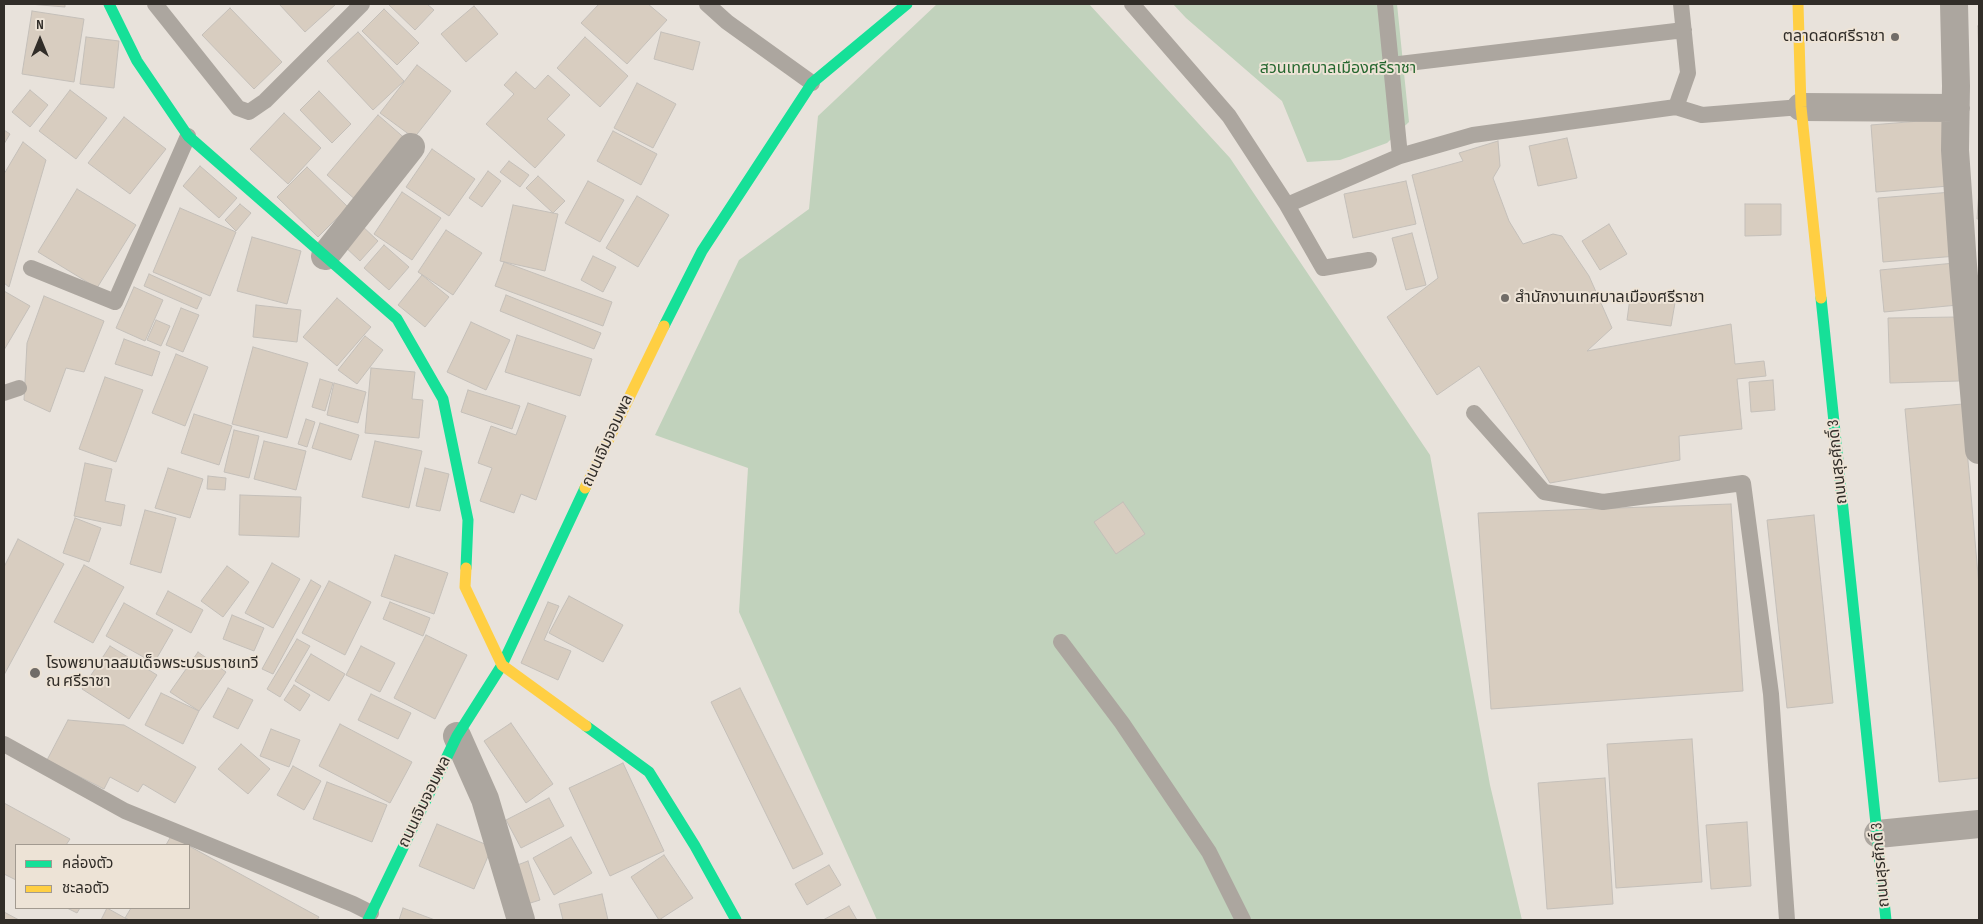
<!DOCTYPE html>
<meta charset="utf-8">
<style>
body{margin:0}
#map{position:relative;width:1983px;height:924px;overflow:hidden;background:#e8e2db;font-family:"Sofia Sans Condensed","Noto Sans Thai",sans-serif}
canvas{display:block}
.frame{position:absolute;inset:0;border:5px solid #312d28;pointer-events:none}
.legend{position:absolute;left:15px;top:844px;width:175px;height:65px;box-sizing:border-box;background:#ede3d6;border:1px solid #a29a90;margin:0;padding:6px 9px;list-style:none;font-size:15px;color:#312d28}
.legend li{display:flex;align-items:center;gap:10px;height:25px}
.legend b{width:25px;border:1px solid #a29a90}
.north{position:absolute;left:15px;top:15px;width:50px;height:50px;-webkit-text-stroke:4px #ede3d6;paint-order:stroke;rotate:0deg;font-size:14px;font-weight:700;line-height:20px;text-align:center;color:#312d28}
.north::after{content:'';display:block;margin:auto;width:18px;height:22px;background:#312d28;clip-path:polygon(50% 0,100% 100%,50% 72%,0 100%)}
</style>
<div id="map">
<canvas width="1983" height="924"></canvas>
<div class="frame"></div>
<ul class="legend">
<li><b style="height:6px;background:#16e098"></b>คล่องตัว</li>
<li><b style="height:6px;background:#ffcf43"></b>ชะลอตัว</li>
</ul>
<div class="north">N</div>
</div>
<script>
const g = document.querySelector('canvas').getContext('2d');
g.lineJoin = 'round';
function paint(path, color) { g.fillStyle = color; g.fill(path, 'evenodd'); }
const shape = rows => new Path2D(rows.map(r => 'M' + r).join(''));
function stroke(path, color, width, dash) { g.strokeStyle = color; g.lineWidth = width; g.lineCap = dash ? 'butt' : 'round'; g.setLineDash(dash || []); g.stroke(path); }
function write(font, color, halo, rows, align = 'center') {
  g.font = font + ' "Sofia Sans Condensed","Noto Sans Thai",sans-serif'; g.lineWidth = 4; g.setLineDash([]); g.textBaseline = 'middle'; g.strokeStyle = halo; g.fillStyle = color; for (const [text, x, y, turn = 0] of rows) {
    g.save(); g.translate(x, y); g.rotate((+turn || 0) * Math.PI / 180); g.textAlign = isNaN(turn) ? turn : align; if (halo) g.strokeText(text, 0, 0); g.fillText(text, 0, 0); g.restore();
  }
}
const green = shape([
 [937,4,1089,4,1230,158,1430,455,1490,785,1522,920,877,920,739,612,748,468,655,435,739,260,809,209,818,116],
 [1173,4,1397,4,1409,122,1387,143,1340,160,1307,162,1282,101,1186,18]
]);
const building = shape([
 [29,4,65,4,65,7,29,4],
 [279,4,336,4,305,32,279,4],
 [388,4,427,4,434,10,415,30,388,4],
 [599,4,648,4,667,20,627,64,581,23,599,4],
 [474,6,498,34,466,62,441,34,474,6],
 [230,8,282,62,254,89,202,35,230,8],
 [384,9,419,43,397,65,362,31,384,9],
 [32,11,84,19,74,82,22,74,32,11],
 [1978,26,1979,26,1979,63,1978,26],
 [358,32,404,81,373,110,327,61,358,32],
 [661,32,700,42,693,70,654,59,661,32],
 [86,37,119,41,114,88,80,84,86,37],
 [585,37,628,76,600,107,557,68,585,37],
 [417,65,451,91,414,138,380,113,417,65],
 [516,72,535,89,548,75,570,95,547,119,565,135,535,168,486,124,514,94,504,85,516,72],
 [637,83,676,104,653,148,614,128,637,83],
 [30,90,48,105,30,127,12,112,30,90],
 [70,90,107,118,76,159,39,131,70,90],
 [319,91,351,124,332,143,300,110,319,91],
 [284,113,321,148,288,184,250,149,284,113],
 [378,115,408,141,357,201,327,175,378,115],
 [124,117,166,149,130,194,88,163,124,117],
 [1944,119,1949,186,1876,192,1871,125,1944,119],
 [4,130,10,134,4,144,4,130],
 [613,131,657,154,641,185,597,161,613,131],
 [1567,138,1577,178,1538,186,1529,146,1567,138],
 [1498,141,1500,166,1493,178,1509,221,1523,244,1553,234,1562,236,1589,276,1612,328,1587,351,1731,324,1735,364,1764,361,1766,376,1737,379,1742,429,1679,436,1680,460,1550,483,1479,366,1437,395,1387,317,1438,278,1412,175,1463,161,1459,153,1498,141],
 [23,142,46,160,9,287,4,283,4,174,23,142],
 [432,149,475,179,449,216,406,187,432,149],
 [509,161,529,175,520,187,500,172,509,161],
 [200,166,237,198,219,218,183,186,200,166],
 [307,167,348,207,318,237,277,197,307,167],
 [488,171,501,181,482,207,469,198,488,171],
 [538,176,565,201,553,213,526,188,538,176],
 [588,181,624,200,600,242,565,223,588,181],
 [1406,181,1416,224,1353,238,1344,194,1406,181],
 [77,189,136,225,97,288,38,252,77,189],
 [1979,191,1979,219,1977,219,1979,191],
 [402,192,441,218,412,260,374,234,402,192],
 [1952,192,1957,256,1883,262,1878,198,1952,192],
 [637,196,669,215,638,267,606,248,637,196],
 [240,204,251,213,236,231,225,220,240,204],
 [1745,204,1781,204,1781,235,1745,236,1745,204],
 [513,205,558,214,545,271,500,261,513,205],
 [180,208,236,232,210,296,153,272,180,208],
 [359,223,378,241,360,261,341,243,359,223],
 [1609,224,1627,254,1600,270,1582,241,1609,224],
 [446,230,482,253,453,295,418,272,446,230],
 [1412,233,1426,285,1406,290,1392,238,1412,233],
 [252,237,301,251,287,304,237,291,252,237],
 [384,245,409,267,389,290,364,268,384,245],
 [593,256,616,267,603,292,581,280,593,256],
 [504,262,612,302,603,326,495,286,504,262],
 [1955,263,1958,305,1884,312,1880,270,1955,263],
 [149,274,202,298,197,309,144,286,149,274],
 [422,275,449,297,425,327,398,305,422,275],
 [134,287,163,300,145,341,116,328,134,287],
 [4,291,30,306,4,350,4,291],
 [1631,291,1676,297,1671,326,1627,320,1631,291],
 [506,295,601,333,594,349,500,311,506,295],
 [44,296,104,321,84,372,66,368,50,412,24,400,27,343,44,296],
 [337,298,371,327,337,366,303,337,337,298],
 [256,305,301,310,297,342,253,337,256,305],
 [181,308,199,315,183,352,166,345,181,308],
 [1958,317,1959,381,1890,383,1888,318,1958,317],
 [156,320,170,326,161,346,147,340,156,320],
 [471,322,510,340,486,390,447,372,471,322],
 [517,335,592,359,580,396,505,372,517,335],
 [365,336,383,350,357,384,338,370,365,336],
 [124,339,160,352,152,376,115,364,124,339],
 [253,347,308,363,287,438,232,424,253,347],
 [176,354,208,367,185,426,152,413,176,354],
 [371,368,415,372,412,399,423,400,419,438,365,433,371,368],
 [105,377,143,390,116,462,79,449,105,377],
 [320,379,333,383,325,411,312,407,320,379],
 [1773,380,1775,410,1751,412,1749,382,1773,380],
 [334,383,366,392,358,423,327,415,334,383],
 [468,390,520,406,512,429,461,412,468,390],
 [528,403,566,416,536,500,521,494,514,513,480,501,492,468,478,463,491,426,516,435,528,403],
 [1963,404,1979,586,1979,778,1939,782,1905,409,1963,404],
 [194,414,232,426,219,465,181,453,194,414],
 [306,419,315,422,307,447,298,444,306,419],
 [320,423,359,435,351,460,312,448,320,423],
 [234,430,259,436,249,478,224,472,234,430],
 [264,441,306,451,296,490,254,479,264,441],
 [375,441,422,451,409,508,362,497,375,441],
 [85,463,112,469,105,501,125,505,121,526,74,516,85,463],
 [168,468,203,479,190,518,155,508,168,468],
 [425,468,449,474,440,511,416,506,425,468],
 [208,476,226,478,225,490,207,489,208,476],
 [240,495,301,497,299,537,239,535,240,495],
 [1123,502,1145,534,1116,554,1094,522,1123,502],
 [1731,504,1743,691,1491,709,1478,513,1731,504],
 [145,510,176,518,161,573,130,564,145,510],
 [1814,515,1833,703,1787,708,1767,520,1814,515],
 [75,518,101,528,89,562,63,553,75,518],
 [18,539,64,564,4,675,4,567,18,539],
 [395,555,448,573,434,614,381,596,395,555],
 [272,563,300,579,273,628,245,613,272,563],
 [84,565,124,587,93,643,54,622,84,565],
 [227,566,249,582,223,617,201,601,227,566],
 [311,580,321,586,273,674,262,669,311,580],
 [329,581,371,602,345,655,302,633,329,581],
 [168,591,203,610,191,633,156,614,168,591],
 [569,596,623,625,603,662,549,633,569,596],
 [390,602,430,618,423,636,383,619,390,602],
 [548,602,559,606,544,640,571,651,558,680,521,663,548,602],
 [124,603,173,630,154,663,106,636,124,603],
 [232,615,264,628,254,651,223,639,232,615],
 [426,635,467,655,435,719,394,698,426,635],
 [297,639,310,646,280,697,267,689,297,639],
 [110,646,157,675,129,719,82,689,110,646],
 [361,646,395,663,380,692,346,675,361,646],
 [198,652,226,672,199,711,170,692,198,652],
 [311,654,345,674,329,701,295,681,311,654],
 [294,685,310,695,300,711,284,700,294,685],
 [228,688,253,700,238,729,213,717,228,688],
 [740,688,823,854,793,869,711,702,740,688],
 [161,693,199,711,183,744,145,725,161,693],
 [371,694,411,713,398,739,358,720,371,694],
 [68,720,124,725,196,767,175,803,143,784,138,792,110,777,104,789,47,760,68,720],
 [511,723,553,784,526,803,484,741,511,723],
 [340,724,412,762,390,803,319,766,340,724],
 [271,729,300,740,289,767,260,756,271,729],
 [1692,739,1702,882,1616,888,1607,744,1692,739],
 [241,744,270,769,248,794,218,769,241,744],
 [623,763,664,851,610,876,569,788,623,763],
 [293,766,321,781,304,810,277,795,293,766],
 [1605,778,1613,904,1547,909,1538,783,1605,778],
 [327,782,387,805,372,842,313,819,327,782],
 [549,798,564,826,521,848,506,820,549,798],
 [4,803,70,839,66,845,16,845,16,880,4,874,4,803],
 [1747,822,1751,886,1711,889,1706,825,1747,822],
 [437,824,492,847,474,889,419,866,437,824],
 [171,836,188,845,166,845,171,836],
 [571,837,592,873,554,895,533,858,571,837],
 [189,846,319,917,317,920,129,920,125,918,131,908,189,908,189,846],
 [664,855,693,898,659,920,631,877,664,855],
 [528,861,540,900,524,905,512,867,528,861],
 [829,865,841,885,807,905,795,884,829,865],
 [602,894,608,920,563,920,559,904,602,894],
 [849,906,857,920,823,920,849,906],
 [67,908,80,908,77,913,67,908],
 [107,908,125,918,129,920,101,920,107,908],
 [403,908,435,920,399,920,403,908],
 [4,912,19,920,4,920,4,912]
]);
const lane = shape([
 [155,4,238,108,249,112,265,101,362,4],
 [707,4,727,22,812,83],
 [1132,4,1229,116,1287,205,1323,268,1369,260],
 [1385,4,1400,156,1473,135,1676,107,1702,115,1801,107],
 [1391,65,1684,30],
 [1676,107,1688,73,1681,4],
 [1287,205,1400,156],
 [31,268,115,302,188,136],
 [4,393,19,388],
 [1474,413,1544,492,1603,502,1743,483,1771,694,1787,920],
 [1061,642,1122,723,1209,852,1243,920],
 [4,744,125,811,353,904,371,913]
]);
const street = shape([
 [1954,4,1956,86,1955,150,1963,265,1979,450],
 [1801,107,1956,108],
 [325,256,411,147],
 [457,736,485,799,521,920],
 [1878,834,1979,824]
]);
const fast = shape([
 [109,4,137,61,188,136,397,319,443,399,468,520,466,568],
 [1821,298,1886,920],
 [664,326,702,251,812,83,907,4],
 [586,726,649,772,695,846,736,920],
 [368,920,457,736,502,665,585,488]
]);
const slow = shape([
 [1798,4,1801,107,1821,298],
 [585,488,664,326],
 [466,568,465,587,502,665,586,726]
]);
const markers = [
 [1895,37,5,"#716c67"],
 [1505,298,5,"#716c67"],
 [35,673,6,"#716c67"]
];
const poiNames = [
 ["ตลาดสดศรีราชา",1885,37,"right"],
 ["สำนักงานเทศบาลเมืองศรีราชา",1515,298],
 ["โรงพยาบาลสมเด็จพระบรมราชเทวี",46,664],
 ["ณ ศรีราชา",46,682]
];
const parkNames = [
 ["สวนเทศบาลเมืองศรีราชา",1338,69]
];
const streetNames = [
 ["ถนนเจิมจอมพล",608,441,-65],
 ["ถนนสุรศักดิ์ 3",1838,462,-96],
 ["ถนนเจิมจอมพล",425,802,-64],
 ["ถนนสุรศักดิ์ 3",1881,865,-95]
];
paint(green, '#c1d2bc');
paint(building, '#d8cdc0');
stroke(building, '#c4bfb9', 1);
stroke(lane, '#aca69f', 16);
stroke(street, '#aca69f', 28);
stroke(fast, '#16e098', 11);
stroke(slow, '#ffcf43', 11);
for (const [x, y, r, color] of markers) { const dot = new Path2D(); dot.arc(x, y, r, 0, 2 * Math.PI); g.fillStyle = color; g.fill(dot); stroke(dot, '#ede3d6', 2); }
write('16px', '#312d28', '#ede3d6', poiNames, 'left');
write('16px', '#25672f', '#ede3d6', parkNames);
write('16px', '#312d28', '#ede3d6', streetNames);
</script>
